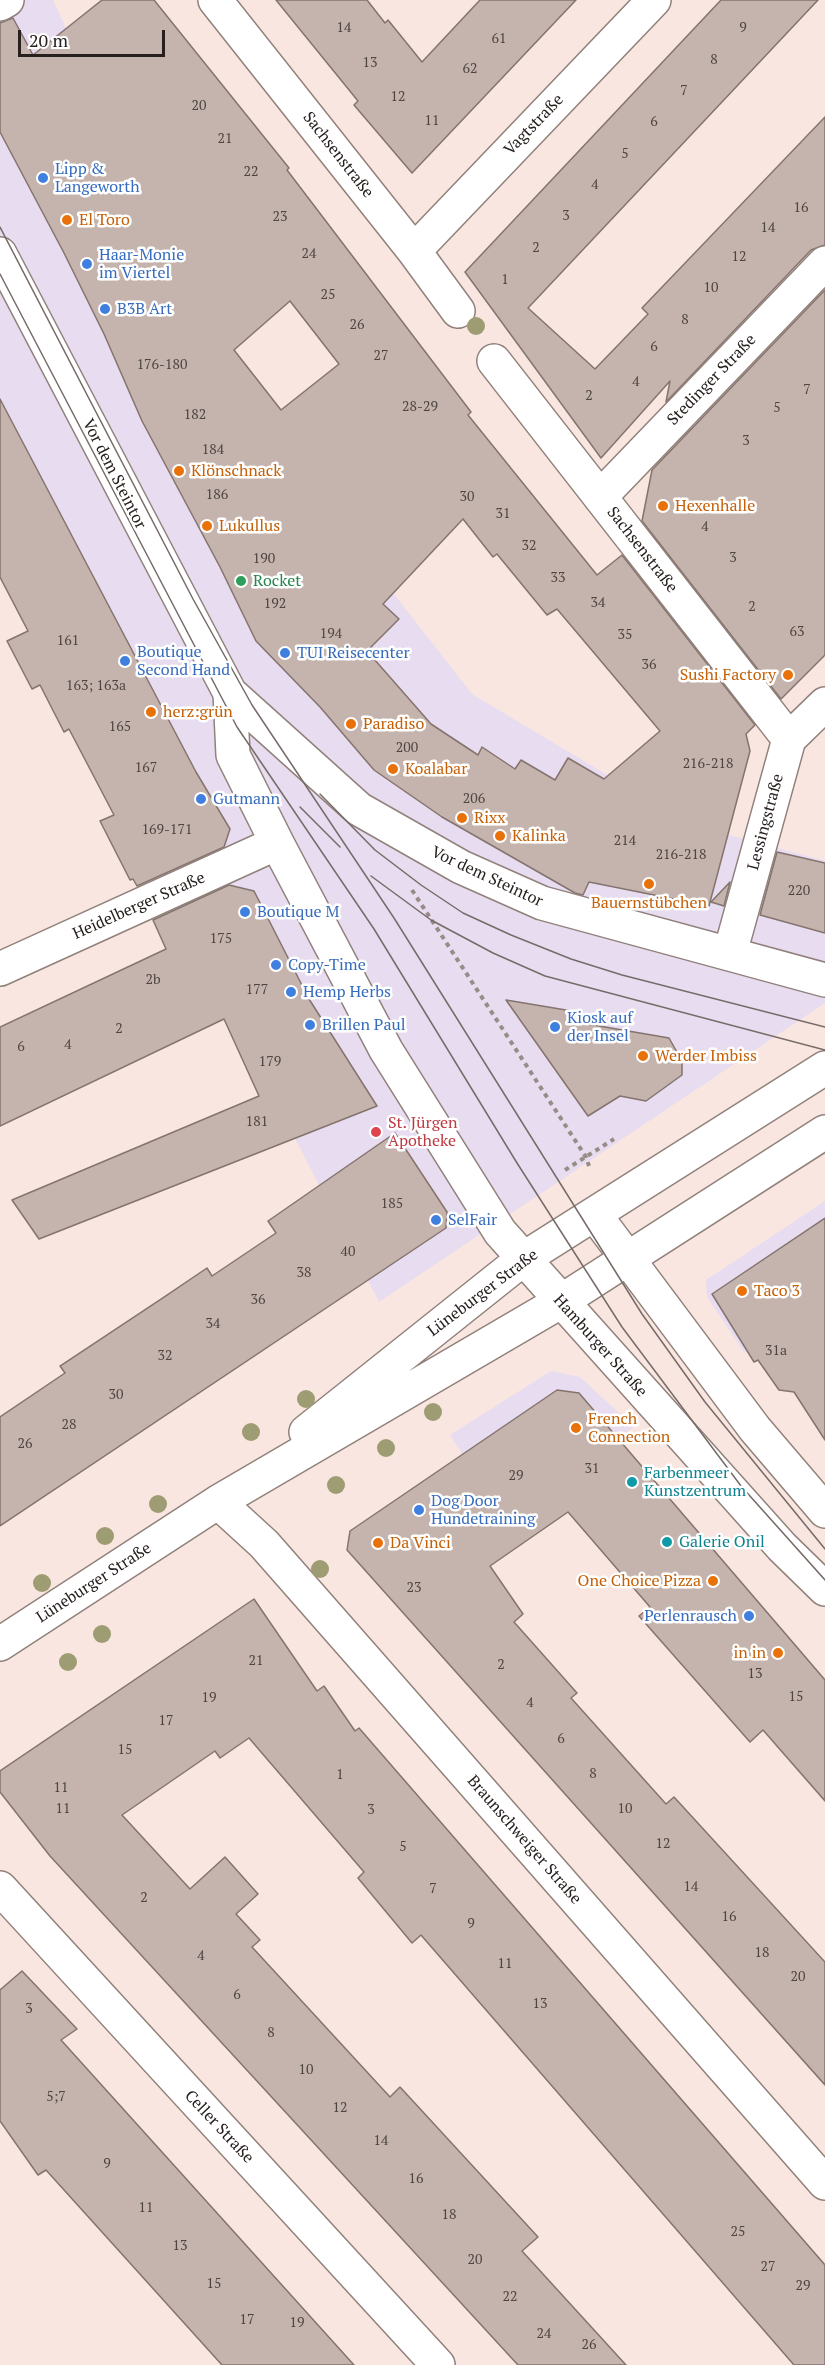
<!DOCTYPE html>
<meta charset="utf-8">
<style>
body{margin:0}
#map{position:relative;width:825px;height:2365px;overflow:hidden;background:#f9e6e0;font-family:"PT Serif",serif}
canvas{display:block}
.scale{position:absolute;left:18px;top:30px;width:147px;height:27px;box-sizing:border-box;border:3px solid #27201e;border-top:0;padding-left:8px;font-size:18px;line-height:21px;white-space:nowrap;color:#27201e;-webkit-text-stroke:4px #fff;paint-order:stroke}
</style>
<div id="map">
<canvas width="825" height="2365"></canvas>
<div class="scale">20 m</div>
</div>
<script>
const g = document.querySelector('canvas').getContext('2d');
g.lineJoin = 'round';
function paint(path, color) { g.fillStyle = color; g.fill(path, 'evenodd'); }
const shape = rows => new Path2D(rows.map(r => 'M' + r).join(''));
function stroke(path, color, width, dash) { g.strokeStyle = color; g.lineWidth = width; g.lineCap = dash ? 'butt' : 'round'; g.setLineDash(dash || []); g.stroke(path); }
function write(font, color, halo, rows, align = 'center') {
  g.font = font + ' "PT Serif",serif'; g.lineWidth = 5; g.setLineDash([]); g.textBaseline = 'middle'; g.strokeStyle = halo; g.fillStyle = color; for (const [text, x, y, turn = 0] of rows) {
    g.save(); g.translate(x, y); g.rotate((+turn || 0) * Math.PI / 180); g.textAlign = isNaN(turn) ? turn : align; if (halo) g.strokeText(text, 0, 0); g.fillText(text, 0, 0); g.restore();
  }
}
const commercial = shape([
 [0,0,53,0,227,380,472,694,689,824,825,861,825,1003,379,1302,0,563],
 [825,1201,825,1297,744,1352,707,1297,706,1280],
 [551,1371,580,1377,634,1427,503,1517,450,1435]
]);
const building = shape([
 [102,0,154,0,289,168,287,170,471,412,468,415,597,575,622,555,755,725,746,734,750,751,709,906,589,882,583,895,575,893,442,817,374,770,320,707,256,641,220,567,142,421,104,334,64,253,0,132,0,23,13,18,33,55,102,0],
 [290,301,339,364,281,410,234,350,290,301],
 [463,519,493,557,497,554,547,615,557,609,660,731,604,779,568,758,555,780,521,760,515,769,482,747,478,755,431,724,367,651,399,619,383,604,463,519],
 [276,0,367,0,385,23,388,20,422,62,480,0,576,0,412,173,354,105,358,101,276,0],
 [721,0,818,0,528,308,595,369,648,314,642,308,825,117,825,245,811,250,666,402,670,381,601,458,465,272,721,0],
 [825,290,825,655,781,699,642,521,652,470,825,290],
 [0,399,196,772,230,829,224,847,137,886,133,879,130,880,100,821,114,815,69,729,64,732,40,685,32,689,7,641,28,631,0,577,0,399],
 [777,852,825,863,825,933,760,915,777,852],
 [730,882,724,906,711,902,730,882],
 [229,885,254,891,309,999,377,1106,39,1239,12,1200,259,1096,224,1019,0,1126,0,1027,166,949,153,920,229,885],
 [506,1000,578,1012,576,1022,669,1038,682,1061,682,1075,646,1101,620,1096,588,1116,506,1000],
 [395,1133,447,1212,446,1228,0,1526,0,1417,65,1373,60,1366,164,1297,207,1268,212,1276,276,1233,268,1221,395,1133],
 [825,1218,825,1440,794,1392,779,1390,758,1360,754,1362,712,1294,825,1218],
 [557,1390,579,1393,825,1680,825,1801,763,1730,750,1742,639,1616,650,1607,568,1512,490,1566,523,1614,514,1622,577,1693,571,1698,666,1804,674,1797,825,1962,825,2085,347,1550,350,1531,557,1390],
 [254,1599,317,1691,324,1686,355,1731,359,1728,825,2265,825,2365,794,2365,421,1935,412,1943,358,1878,364,1872,249,1738,220,1758,215,1751,122,1815,190,1889,225,1857,258,1894,236,1914,260,1940,252,1947,390,2097,400,2087,538,2237,522,2251,626,2365,518,2365,50,1856,0,1792,0,1771,254,1599],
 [22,1971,77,2029,61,2040,354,2365,222,2365,46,2170,38,2175,0,2121,0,1990,22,1971]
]);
const path = shape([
 [412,890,586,1157,589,1166],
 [565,1170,614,1139]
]);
const minor = shape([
 [215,0,414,251,458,311],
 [0,4,7,0],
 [414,251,654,0],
 [0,254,230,693,359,809,461,867,542,903,825,980],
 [494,361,789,739],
 [600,497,825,263],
 [230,693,233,755,277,843,386,1050,500,1232,782,1547,825,1589],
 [730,953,789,739,825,704],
 [0,969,277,843],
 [595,1215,755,1429,825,1511],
 [306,1432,523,1259,825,1068],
 [218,1502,264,1544,825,2183],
 [0,1644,218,1502,560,1302,825,1132],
 [0,1888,438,2365]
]);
const tram = shape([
 [0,227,193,599,252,705,394,918,642,1314,705,1402,825,1549],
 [0,274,237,727,374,929,517,1163,622,1327,741,1486,825,1580],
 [320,794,375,850,421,885,463,913,511,935,571,959,622,975,825,1027],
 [300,807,340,847],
 [371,876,431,920,493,953,545,976,825,1050]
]);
const trees = [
 [476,326],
 [306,1399],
 [433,1412],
 [251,1432],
 [386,1448],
 [336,1485],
 [158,1504],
 [105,1536],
 [320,1569],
 [42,1583],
 [102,1634],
 [68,1662]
];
const markers = [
 [43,178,6,"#3f7fe0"],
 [67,220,6,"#e8710a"],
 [87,264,6,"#3f7fe0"],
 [105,309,6,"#3f7fe0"],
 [179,471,6,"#e8710a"],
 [663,506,6,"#e8710a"],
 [207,526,6,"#e8710a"],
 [241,581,6,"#2e9e5b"],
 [285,653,6,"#3f7fe0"],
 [125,661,6,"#3f7fe0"],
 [788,675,6,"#e8710a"],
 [151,712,6,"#e8710a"],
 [351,724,6,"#e8710a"],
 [393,769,6,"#e8710a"],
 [201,799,6,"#3f7fe0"],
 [462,818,6,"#e8710a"],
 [500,836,6,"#e8710a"],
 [649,884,6,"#e8710a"],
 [245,912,6,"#3f7fe0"],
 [276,965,6,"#3f7fe0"],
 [291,992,6,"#3f7fe0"],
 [310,1025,6,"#3f7fe0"],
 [555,1027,6,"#3f7fe0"],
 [643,1056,6,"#e8710a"],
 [376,1132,6,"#e0444e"],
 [436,1220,6,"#3f7fe0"],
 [742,1291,6,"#e8710a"],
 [576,1428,6,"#e8710a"],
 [632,1482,6,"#0f9aa8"],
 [419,1510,6,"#3f7fe0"],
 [667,1542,6,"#0f9aa8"],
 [378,1543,6,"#e8710a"],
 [713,1581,6,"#e8710a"],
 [749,1616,6,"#3f7fe0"],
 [778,1653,6,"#e8710a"]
];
const numberNames = [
 ["14",344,28],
 ["9",743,28],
 ["61",499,39],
 ["8",714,60],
 ["13",370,63],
 ["62",470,69],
 ["7",684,91],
 ["12",398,97],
 ["20",199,106],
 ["11",432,121],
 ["6",654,122],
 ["21",225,139],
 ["5",625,154],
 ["22",251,172],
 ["4",595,185],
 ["16",801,208],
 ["3",566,216],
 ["23",280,217],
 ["14",768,228],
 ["2",536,248],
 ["24",309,254],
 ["12",739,257],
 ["1",505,280],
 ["10",711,288],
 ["25",328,295],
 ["8",685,320],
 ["26",357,325],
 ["6",654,347],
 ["27",381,356],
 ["176-180",162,365],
 ["4",636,382],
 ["7",807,390],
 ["2",589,396],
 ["28-29",420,407],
 ["5",777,408],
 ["182",195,415],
 ["3",746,441],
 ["184",213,450],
 ["186",217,495],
 ["30",467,497],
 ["31",503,514],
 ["4",705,527],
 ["32",529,546],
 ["3",733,558],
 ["190",264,559],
 ["33",558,578],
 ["34",598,603],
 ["192",275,604],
 ["2",752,607],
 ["63",797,632],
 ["194",331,634],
 ["35",625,635],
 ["161",68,641],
 ["36",649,665],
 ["163; 163a",96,686],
 ["165",120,727],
 ["200",407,748],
 ["216-218",708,764],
 ["167",146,768],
 ["206",474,799],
 ["169-171",167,830],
 ["214",625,841],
 ["216-218",681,855],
 ["220",799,891],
 ["175",221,939],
 ["2b",153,980],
 ["177",257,990],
 ["2",119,1029],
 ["4",68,1045],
 ["6",21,1047],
 ["179",270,1062],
 ["181",257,1122],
 ["185",392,1204],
 ["40",348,1252],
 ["38",304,1273],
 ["36",258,1300],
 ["34",213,1324],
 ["31a",776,1351],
 ["32",165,1356],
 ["30",116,1395],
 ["28",69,1425],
 ["26",25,1444],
 ["31",592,1469],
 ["29",516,1476],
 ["23",414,1588],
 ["21",256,1661],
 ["2",501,1665],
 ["13",755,1674],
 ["15",796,1697],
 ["19",209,1698],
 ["4",530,1703],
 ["17",166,1721],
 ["6",561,1739],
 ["15",125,1750],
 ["8",593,1774],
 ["1",340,1775],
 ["11",61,1788],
 ["11",63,1809],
 ["10",625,1809],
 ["3",371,1810],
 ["12",663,1844],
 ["5",403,1847],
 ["14",691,1887],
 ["7",433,1889],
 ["2",144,1898],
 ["16",729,1917],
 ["9",471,1924],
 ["18",762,1953],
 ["4",201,1956],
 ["11",505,1964],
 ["20",798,1977],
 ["6",237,1995],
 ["13",540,2004],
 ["3",29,2009],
 ["8",271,2033],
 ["10",306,2070],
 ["5;7",56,2097],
 ["12",340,2108],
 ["14",381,2141],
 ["9",107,2164],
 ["16",416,2179],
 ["11",146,2208],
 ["18",449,2215],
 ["25",738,2232],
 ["13",180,2246],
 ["20",475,2260],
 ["27",768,2267],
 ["15",214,2284],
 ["29",803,2286],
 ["22",510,2297],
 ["17",247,2320],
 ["19",297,2323],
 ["24",544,2334],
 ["26",589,2345]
];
const streetNames = [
 ["Vagtstraße",534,125,-46],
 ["Sachsenstraße",338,155,52],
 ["Stedinger Straße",712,380,-46],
 ["Vor dem Steintor",114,474,63],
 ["Sachsenstraße",642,550,52],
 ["Lessingstraße",766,822,-75],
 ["Vor dem Steintor",487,877,25],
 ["Heidelberger Straße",139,906,-24],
 ["Lüneburger Straße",483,1293,-37],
 ["Hamburger Straße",600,1346,48],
 ["Lüneburger Straße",94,1583,-33],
 ["Braunschweiger Straße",524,1840,49],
 ["Celler Straße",219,2127,47]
];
const shopNames = [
 ["Lipp &",55,169],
 ["Langeworth",55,187],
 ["Haar-Monie",99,255],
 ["im Viertel",99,273],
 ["B3B Art",117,309],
 ["Boutique",137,652],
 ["Second Hand",137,670],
 ["TUI Reisecenter",297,653],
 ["Gutmann",213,799],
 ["Boutique M",257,912],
 ["Copy-Time",288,965],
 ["Hemp Herbs",303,992],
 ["Kiosk auf",567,1018],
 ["der Insel",567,1036],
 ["Brillen Paul",322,1025],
 ["SelFair",448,1220],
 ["Dog Door",431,1501],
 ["Hundetraining",431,1519],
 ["Perlenrausch",737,1616,"right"]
];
const foodNames = [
 ["El Toro",79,220],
 ["Klönschnack",191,471],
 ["Hexenhalle",675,506],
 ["Lukullus",219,526],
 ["Sushi Factory",776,675,"right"],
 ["herz:grün",163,712],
 ["Paradiso",363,724],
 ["Koalabar",405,769],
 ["Rixx",474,818],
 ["Kalinka",512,836],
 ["Bauernstübchen",649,903,"center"],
 ["Werder Imbiss",655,1056],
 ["Taco 3",754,1291],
 ["French",588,1419],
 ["Connection",588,1437],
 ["Da Vinci",390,1543],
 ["One Choice Pizza",701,1581,"right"],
 ["in in",766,1653,"right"]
];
const leisureNames = [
 ["Rocket",253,581]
];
const healthNames = [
 ["St. Jürgen",388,1123],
 ["Apotheke",388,1141]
];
const cultureNames = [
 ["Farbenmeer",644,1473],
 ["Kunstzentrum",644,1491],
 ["Galerie Onil",679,1542]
];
paint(commercial, '#e7dcf0');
paint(building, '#c5b4ad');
stroke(building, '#84736e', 1.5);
stroke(minor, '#91817b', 36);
stroke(path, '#998b87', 4, [4.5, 4.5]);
stroke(minor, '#fff', 33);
stroke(tram, '#766b67', 1.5);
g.fillStyle = '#9d9c73';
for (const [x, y] of trees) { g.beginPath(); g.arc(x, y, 9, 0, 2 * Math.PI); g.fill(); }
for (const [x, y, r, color] of markers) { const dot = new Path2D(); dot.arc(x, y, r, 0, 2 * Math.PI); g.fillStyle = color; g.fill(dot); stroke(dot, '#fff', 2); }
write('14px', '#4e4542', null, numberNames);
write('16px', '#27201e', '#fff', streetNames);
write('16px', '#366cbe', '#fff', shopNames, 'left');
write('16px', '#c56008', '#fff', foodNames, 'left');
write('16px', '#27864d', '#fff', leisureNames, 'left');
write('16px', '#be3a42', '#fff', healthNames, 'left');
write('16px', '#0d838f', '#fff', cultureNames, 'left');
</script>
